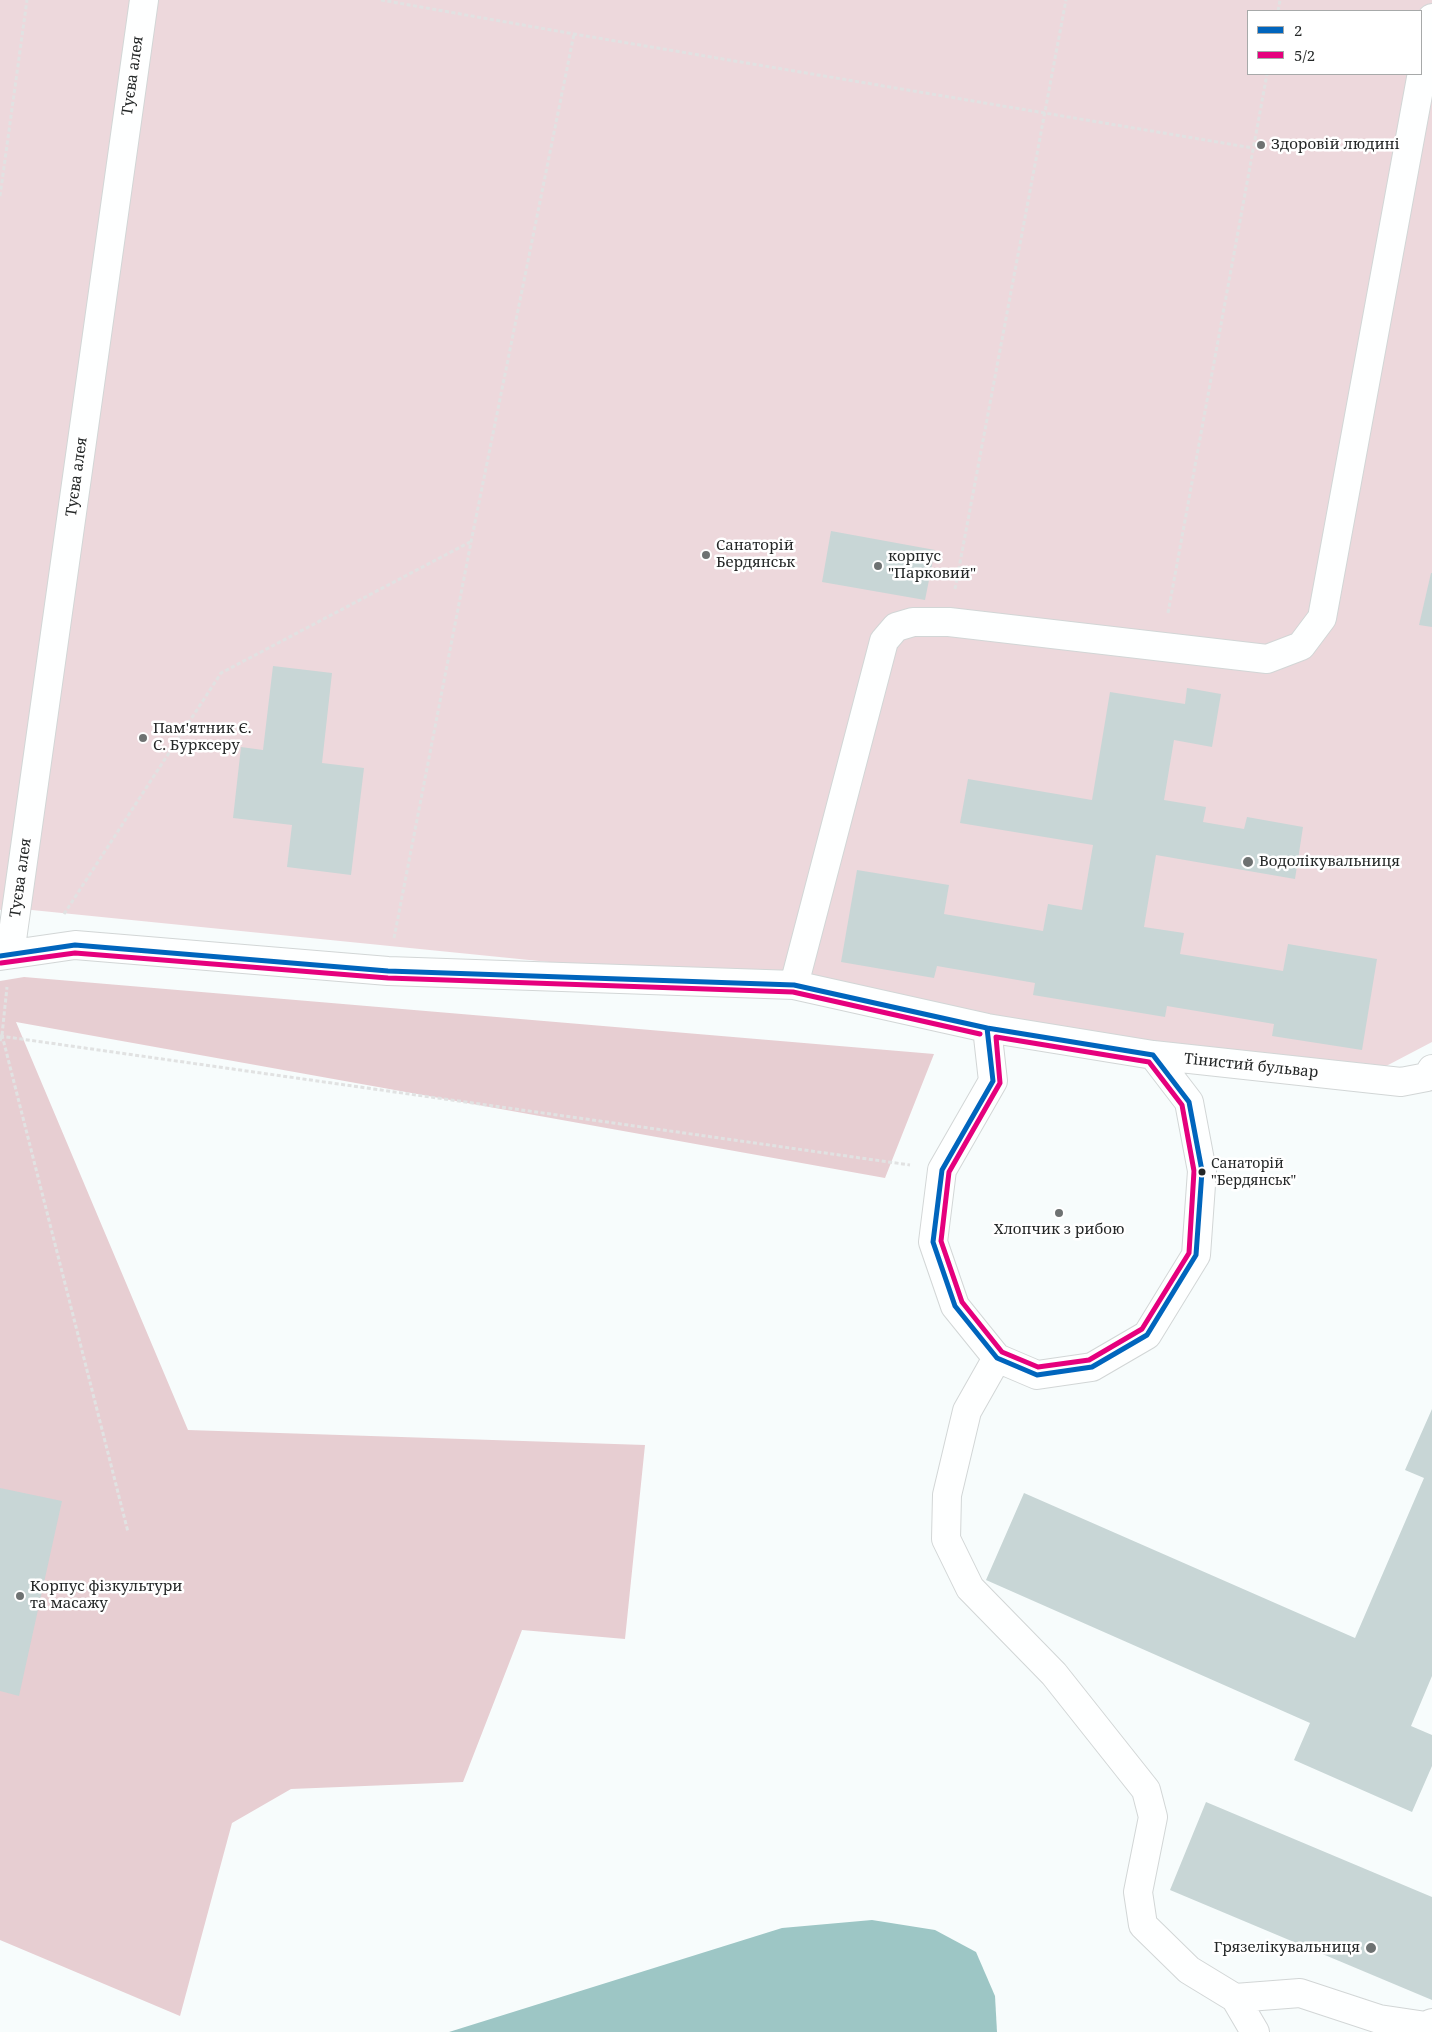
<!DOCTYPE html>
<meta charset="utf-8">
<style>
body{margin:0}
#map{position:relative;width:1432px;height:2032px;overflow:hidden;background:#f7fcfc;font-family:"Noto Serif",serif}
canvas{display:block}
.legend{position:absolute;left:1247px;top:10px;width:175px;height:65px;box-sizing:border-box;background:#fff;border:1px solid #a7a9a9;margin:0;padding:6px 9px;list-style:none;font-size:15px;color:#242727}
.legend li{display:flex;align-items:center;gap:10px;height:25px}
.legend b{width:25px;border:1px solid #a7a9a9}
</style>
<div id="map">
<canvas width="1432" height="2032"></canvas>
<ul class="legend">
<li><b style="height:6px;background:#0065bd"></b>2</li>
<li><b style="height:6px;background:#e5007d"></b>5/2</li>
</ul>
</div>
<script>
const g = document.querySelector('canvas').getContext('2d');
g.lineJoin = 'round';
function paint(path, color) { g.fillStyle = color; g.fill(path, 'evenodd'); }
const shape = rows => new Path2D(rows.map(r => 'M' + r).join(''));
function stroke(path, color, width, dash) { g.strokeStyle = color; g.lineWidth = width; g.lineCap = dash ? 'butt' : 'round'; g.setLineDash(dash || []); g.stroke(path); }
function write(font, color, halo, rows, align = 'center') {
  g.font = font + ' "Noto Serif",serif'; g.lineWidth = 5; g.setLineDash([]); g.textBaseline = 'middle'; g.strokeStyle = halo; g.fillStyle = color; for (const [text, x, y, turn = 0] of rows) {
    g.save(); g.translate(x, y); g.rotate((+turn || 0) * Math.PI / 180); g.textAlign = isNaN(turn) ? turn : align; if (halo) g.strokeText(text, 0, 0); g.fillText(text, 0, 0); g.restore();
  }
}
const green = shape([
 [0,0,1432,0,1432,1042,1369,1075,758,983,12,908,0,910],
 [1248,11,1421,11,1421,74,1248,74]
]);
const forest = shape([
 [24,977,934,1054,885,1178,16,1022,188,1430,645,1445,625,1639,522,1630,463,1782,291,1789,232,1823,180,2016,0,1940,0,981]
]);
const water = shape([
 [872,1920,935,1930,976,1952,995,1996,997,2032,449,2032,782,1928]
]);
const building = shape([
 [831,531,935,550,925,600,822,582],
 [1431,573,1432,573,1432,627,1419,625],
 [273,666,332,673,322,763,364,768,351,875,287,867,292,825,233,818,241,747,263,750],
 [1187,688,1221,694,1212,747,1174,740,1164,800,1206,807,1203,822,1244,829,1247,817,1303,827,1295,879,1156,855,1144,927,1184,933,1180,954,1283,971,1288,944,1377,959,1362,1050,1272,1036,1274,1024,1167,1006,1165,1017,1033,995,1035,983,937,966,934,978,841,962,857,870,949,885,944,914,1043,931,1048,904,1082,910,1093,845,960,823,968,779,1092,800,1110,692,1185,704],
 [1432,1409,1432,1676,1411,1726,1432,1735,1432,1766,1412,1812,1294,1760,1310,1723,986,1580,1024,1493,1355,1638,1424,1478,1405,1470],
 [0,1488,62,1501,19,1696,0,1691],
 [1206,1802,1432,1897,1432,2000,1170,1890]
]);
const path = shape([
 [381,0,574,34,1253,148],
 [1278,11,1280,0],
 [0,196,27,0],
 [955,589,1066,0],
 [1168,613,1267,74],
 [64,914,221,673,470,542],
 [394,938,471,542,574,34],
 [2,1035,128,1532],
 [0,1036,910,1165],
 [0,1041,2,1035,7,987]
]);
const minor = shape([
 [10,954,144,0],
 [0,956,75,945,388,971,794,985,987,1028,1153,1055,1401,1082,1427,1077,1432,1069],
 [794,985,884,641,896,627,913,622,949,622,1267,659,1301,646,1322,618,1432,18],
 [987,1028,993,1081,942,1170,933,1242,955,1306,997,1358,1037,1375,1092,1367,1147,1335,1196,1255,1202,1171,1189,1102,1153,1055],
 [997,1358,967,1411,947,1495,946,1539,970,1588,1054,1674,1146,1790,1153,1817,1138,1892,1143,1925,1189,1970,1235,1998,1300,1993,1379,2019,1426,2026,1432,2023],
 [1235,1998,1255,2032]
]);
const bus1 = shape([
 [0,956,75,945,388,971,794,985,987,1028],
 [987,1028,1153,1055,1189,1102,1202,1171,1196,1255,1147,1335,1092,1367,1037,1375,997,1358,955,1306,933,1242,942,1170,993,1081,987,1028]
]);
const bus2 = shape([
 [1,963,75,953,388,978,793,992,980,1034],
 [996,1037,1149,1062,1182,1105,1194,1171,1189,1253,1142,1329,1089,1360,1038,1367,1002,1352,962,1302,941,1241,949,1172,1000,1083,996,1037]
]);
const markers = [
 [1261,145,5,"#6e7272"],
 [706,555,5,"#6e7272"],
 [878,566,5,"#6e7272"],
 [143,738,5,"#6e7272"],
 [1248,862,6,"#6e7272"],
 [1202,1172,4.5,"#242727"],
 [1059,1213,5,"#6e7272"],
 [20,1596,5,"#6e7272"],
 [1371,1948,6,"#6e7272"]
];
const busNames = [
 ["Санаторій",1211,1164],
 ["\"Бердянськ\"",1211,1181]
];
const streetNames = [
 ["Туєва алея",133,76,-82],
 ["Туєва алея",77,477,-82],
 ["Туєва алея",21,878,-82],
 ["Тінистий бульвар",1251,1066,6]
];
const poiNames = [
 ["Здоровій людині",1271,145],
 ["Санаторій",716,546],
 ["Бердянськ",716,563],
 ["корпус",888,557],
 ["\"Парковий\"",888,574],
 ["Пам'ятник Є.",153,729],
 ["С. Бурксеру",153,746],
 ["Водолікувальниця",1259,862],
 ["Хлопчик з рибою",1059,1230,"center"],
 ["Корпус фізкультури",30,1587],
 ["та масажу",30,1604],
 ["Грязелікувальниця",1360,1948,"right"]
];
paint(green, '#edd8dc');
paint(forest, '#e7ced2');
paint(water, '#9dc6c5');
paint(building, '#c8d6d6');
stroke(minor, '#d2d6d6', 30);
stroke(path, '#e1e2e2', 3, [4, 2.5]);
stroke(minor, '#feffff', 28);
stroke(bus1, '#0065bd', 5);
stroke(bus2, '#e5007d', 5);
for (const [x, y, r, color] of markers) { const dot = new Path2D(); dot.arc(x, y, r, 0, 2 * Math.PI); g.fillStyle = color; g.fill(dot); stroke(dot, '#fff', 2); }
write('14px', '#242727', '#fff', busNames, 'left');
write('15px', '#242727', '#fff', streetNames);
write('15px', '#242727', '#fff', poiNames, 'left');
</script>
